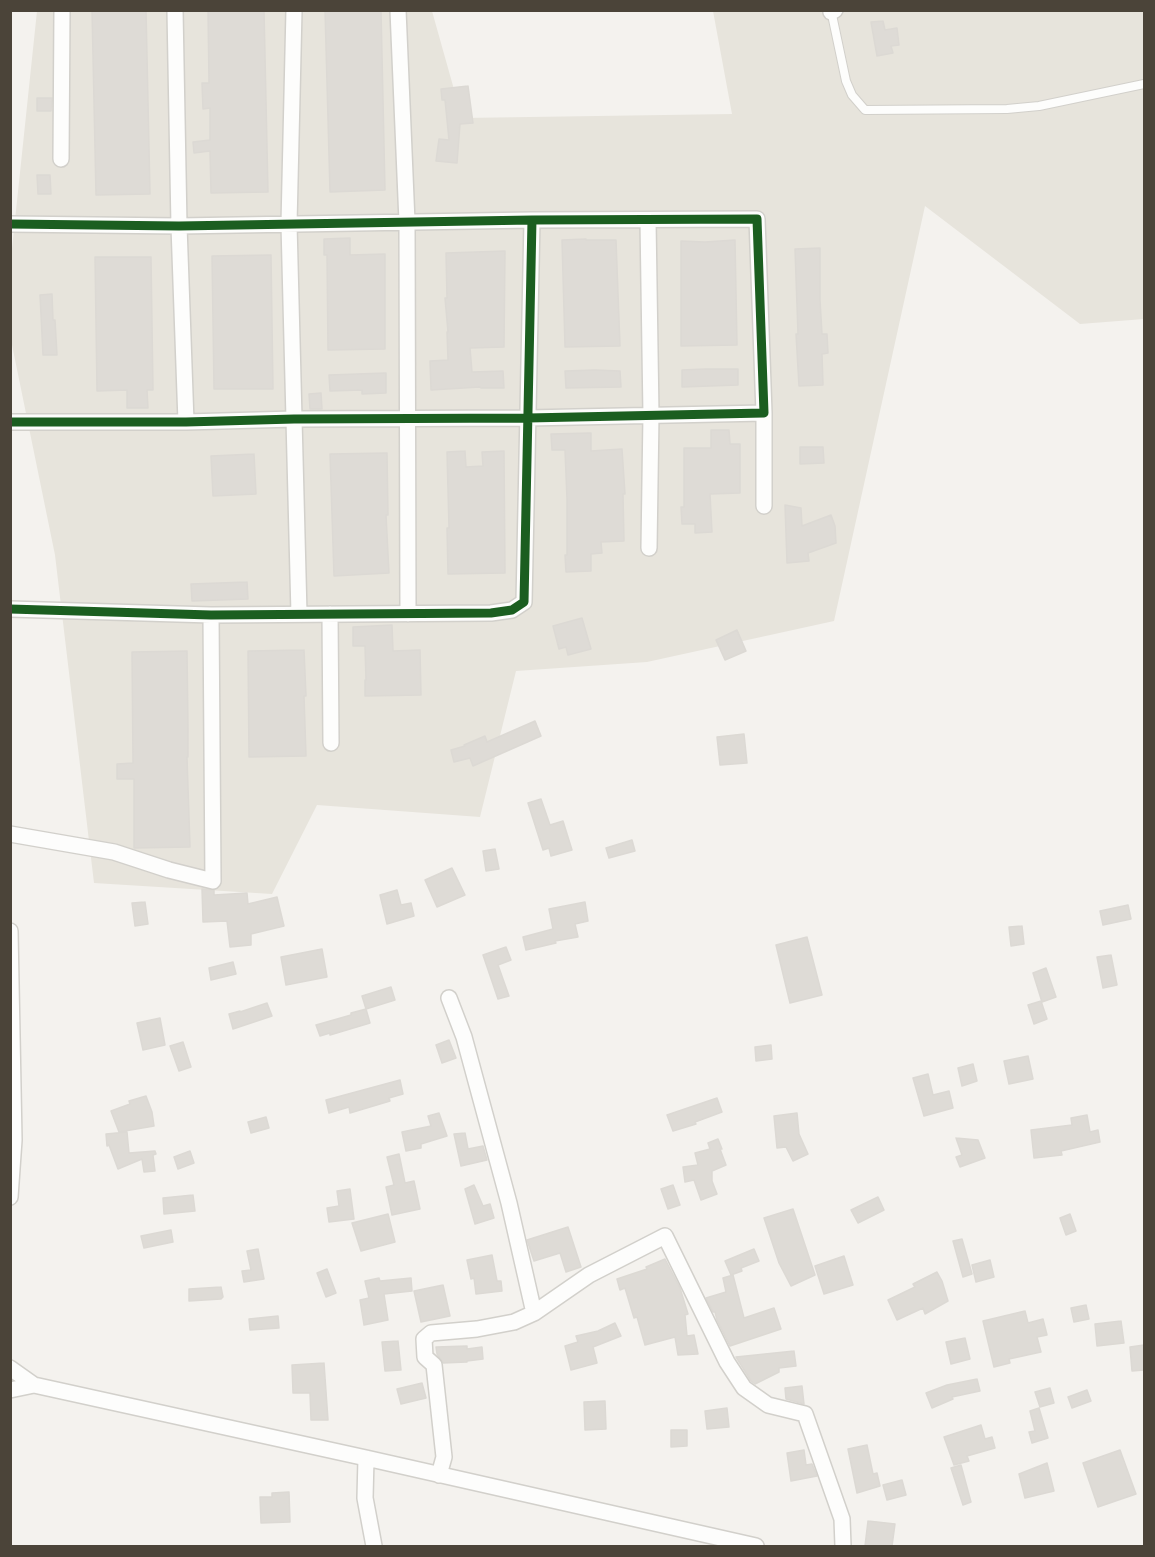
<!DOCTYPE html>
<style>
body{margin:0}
#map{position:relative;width:1155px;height:1557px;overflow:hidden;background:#f4f2ee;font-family:"Asap Condensed",sans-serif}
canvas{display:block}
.frame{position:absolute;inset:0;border:12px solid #4b4439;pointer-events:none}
</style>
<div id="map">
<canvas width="1155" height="1557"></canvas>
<div class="frame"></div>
</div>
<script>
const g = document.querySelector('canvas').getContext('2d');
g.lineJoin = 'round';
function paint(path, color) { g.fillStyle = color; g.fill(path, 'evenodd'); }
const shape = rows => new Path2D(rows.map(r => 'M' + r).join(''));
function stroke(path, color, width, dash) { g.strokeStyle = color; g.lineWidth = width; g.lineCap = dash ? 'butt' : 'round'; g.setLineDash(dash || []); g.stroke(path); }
const residential = shape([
 [37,11,432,11,462,118,732,114,713,11,1144,11,1144,319,1080,324,925,206,834,621,647,662,516,671,480,817,317,805,272,894,94,883,55,555,11,340,11,258]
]);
const building = shape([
 [92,10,146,10,150,194,96,195,92,10],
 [208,10,264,10,268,192,211,193,210,151,194,153,193,142,210,140,210,108,203,109,202,83,209,83,208,10],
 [325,10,381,10,385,190,330,192,325,10],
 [883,21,885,30,897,28,899,45,891,46,893,53,877,56,871,22,883,21],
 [468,86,473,123,460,124,457,163,436,161,439,139,449,140,445,100,442,100,441,89,468,86],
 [37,98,52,98,51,111,37,111,37,98],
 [37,175,50,175,51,194,38,194,37,175],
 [350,238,350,255,385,254,385,349,328,350,327,255,324,255,324,239,350,238],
 [586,239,586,240,616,240,620,346,565,347,562,240,586,239],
 [735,240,737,345,681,346,681,241,705,242,735,240],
 [820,248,820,300,822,334,827,334,828,353,822,354,823,385,799,386,796,334,798,334,795,249,820,248],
 [505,251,504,347,470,348,472,372,503,371,504,388,481,388,480,387,431,390,430,361,448,360,447,332,448,332,445,298,447,298,446,253,505,251],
 [271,255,273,389,214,389,212,256,271,255],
 [95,257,151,257,153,390,147,390,148,408,127,408,127,390,97,391,95,257],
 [52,294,53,320,55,320,57,355,43,355,40,295,52,294],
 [705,369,738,369,738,385,682,387,682,370,705,369],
 [595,370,620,371,621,387,566,388,565,371,595,370],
 [386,373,386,393,362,394,362,390,330,391,329,375,386,373],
 [321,393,322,409,310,409,309,394,321,393],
 [711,430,729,430,730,444,740,444,740,493,710,494,712,532,695,533,695,524,682,524,681,507,684,507,684,448,711,448,711,430],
 [591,433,591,451,622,449,625,494,623,494,624,541,601,542,602,553,591,554,591,571,566,572,565,555,567,555,567,499,565,450,552,450,551,434,591,433],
 [800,447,823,447,824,463,800,464,800,447],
 [465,451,466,467,483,466,482,452,504,451,505,573,448,574,447,528,449,528,447,452,465,451],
 [387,453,388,515,386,515,389,573,334,576,330,454,387,453],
 [254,454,256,494,213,496,211,456,254,454],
 [785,505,801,508,802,526,831,515,835,526,836,543,808,553,809,561,787,563,785,505],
 [247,582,248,599,192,601,191,584,247,582],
 [582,618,591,649,568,655,566,647,559,649,553,626,582,618],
 [392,625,393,651,420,650,421,695,365,696,365,680,366,680,365,646,353,646,353,627,392,625],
 [737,630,746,651,725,660,716,640,737,630],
 [304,650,306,696,304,696,306,756,249,757,248,651,304,650],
 [187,651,188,728,188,757,187,757,190,847,134,848,134,779,117,779,117,764,133,763,132,652,187,651],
 [535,721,541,736,473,766,470,758,454,762,451,750,465,746,464,745,485,736,487,742,535,721],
 [744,734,747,763,720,765,717,737,744,734],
 [541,799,550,825,563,821,572,850,551,856,549,848,543,850,528,803,541,799],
 [632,840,635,851,609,858,606,848,632,840],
 [495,849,499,869,486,871,483,851,495,849],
 [452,868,465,895,437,907,425,880,452,868],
 [202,889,214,890,214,895,247,893,248,904,277,897,284,926,251,934,251,945,230,947,227,921,203,922,202,889],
 [397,890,401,905,411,903,414,916,387,924,380,895,397,890],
 [145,902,148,924,135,926,132,903,145,902],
 [585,902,588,921,575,924,578,937,555,941,556,943,526,950,523,937,553,929,549,909,585,902],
 [1128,905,1131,919,1103,925,1100,911,1128,905],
 [1022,926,1024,944,1011,946,1009,927,1022,926],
 [807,937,822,995,790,1003,776,945,807,937],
 [506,947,511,960,498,965,509,996,498,999,483,955,506,947],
 [322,949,327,977,286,985,281,957,322,949],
 [1111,955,1117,985,1103,988,1097,957,1111,955],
 [233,962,236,974,211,980,209,968,233,962],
 [1046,968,1056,997,1042,1002,1033,973,1046,968],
 [391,987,395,1000,366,1009,362,996,391,987],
 [1041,1001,1047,1019,1034,1024,1028,1005,1041,1001],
 [267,1003,272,1016,233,1029,229,1014,240,1011,240,1012,267,1003],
 [366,1009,370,1023,330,1035,330,1033,320,1036,316,1025,351,1015,351,1013,366,1009],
 [160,1018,165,1045,143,1050,137,1023,160,1018],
 [449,1040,456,1058,442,1063,436,1045,449,1040],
 [183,1042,191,1067,179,1071,170,1046,183,1042],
 [771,1045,772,1059,756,1061,755,1047,771,1045],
 [1028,1056,1033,1079,1009,1084,1004,1061,1028,1056],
 [973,1064,977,1081,962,1086,958,1068,973,1064],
 [928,1074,933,1095,949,1091,953,1108,924,1116,913,1078,928,1074],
 [400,1080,403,1094,389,1098,390,1101,350,1113,349,1107,329,1113,326,1100,400,1080],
 [146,1096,152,1112,154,1126,119,1132,111,1111,130,1104,129,1101,146,1096],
 [717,1098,722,1112,695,1122,696,1124,673,1131,667,1115,717,1098],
 [439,1113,447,1136,421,1144,421,1148,406,1151,402,1132,431,1126,428,1116,439,1113],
 [797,1113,799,1134,808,1154,793,1161,786,1147,777,1148,774,1116,797,1113],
 [1087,1115,1090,1132,1098,1130,1100,1142,1061,1151,1062,1155,1034,1158,1031,1130,1072,1125,1071,1118,1087,1115],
 [266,1117,269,1128,251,1133,248,1122,266,1117],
 [127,1132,129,1153,155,1151,156,1154,153,1155,155,1171,144,1172,142,1159,118,1169,109,1145,107,1146,106,1134,127,1132],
 [465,1133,468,1149,483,1146,487,1160,461,1166,454,1134,465,1133],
 [956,1138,978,1140,985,1158,960,1167,956,1157,962,1155,956,1138],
 [718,1139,722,1149,720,1149,726,1165,712,1171,712,1181,717,1194,701,1200,694,1180,685,1182,683,1167,698,1165,695,1153,710,1149,708,1143,718,1139],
 [190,1151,194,1163,178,1169,174,1157,190,1151],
 [399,1154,405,1183,414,1181,420,1209,392,1215,386,1187,394,1185,387,1157,399,1154],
 [474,1185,483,1206,490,1204,494,1218,475,1224,465,1189,474,1185],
 [673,1185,680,1205,668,1209,661,1189,673,1185],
 [350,1189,354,1219,329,1222,327,1208,339,1206,337,1191,350,1189],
 [193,1195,195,1211,164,1214,163,1198,193,1195],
 [878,1197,884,1210,858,1223,851,1210,878,1197],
 [793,1209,815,1275,791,1286,779,1263,764,1218,793,1209],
 [388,1214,395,1242,361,1251,352,1223,388,1214],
 [1070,1214,1076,1231,1066,1235,1060,1218,1070,1214],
 [568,1227,581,1267,566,1272,560,1253,534,1261,527,1240,568,1227],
 [171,1230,173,1242,144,1248,141,1236,171,1230],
 [962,1239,972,1274,963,1277,953,1241,962,1239],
 [258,1249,264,1279,244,1282,242,1271,251,1270,247,1251,258,1249],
 [754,1249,759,1261,741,1268,742,1271,731,1275,725,1261,754,1249],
 [492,1255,497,1281,501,1281,502,1291,476,1294,474,1278,471,1279,467,1260,492,1255],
 [844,1256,853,1285,824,1294,815,1266,844,1256],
 [665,1259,680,1288,688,1314,685,1315,687,1336,694,1335,698,1354,678,1355,675,1337,645,1345,637,1317,634,1318,625,1288,620,1290,617,1279,647,1269,646,1267,665,1259],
 [990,1260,994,1277,976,1282,972,1265,990,1260],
 [327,1269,336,1293,326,1297,317,1273,327,1269],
 [937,1272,942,1281,948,1301,925,1314,923,1308,897,1320,888,1300,915,1287,913,1284,937,1272],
 [733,1275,744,1318,774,1308,781,1329,730,1346,717,1320,715,1312,713,1312,706,1298,726,1292,723,1278,733,1275],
 [379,1278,380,1281,411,1278,412,1291,384,1294,388,1320,364,1325,360,1300,369,1298,365,1281,379,1278],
 [443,1285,450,1316,421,1322,414,1291,443,1285],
 [221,1287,223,1297,221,1299,189,1301,189,1289,221,1287],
 [1086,1305,1089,1319,1074,1322,1071,1308,1086,1305],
 [1025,1311,1028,1323,1043,1319,1047,1335,1037,1337,1041,1352,1009,1359,1010,1363,994,1367,983,1321,1025,1311],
 [278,1316,279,1328,250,1330,249,1319,278,1316],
 [1121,1321,1124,1343,1097,1346,1095,1324,1121,1321],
 [615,1323,621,1336,593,1347,597,1363,571,1370,565,1346,578,1342,576,1336,598,1331,615,1323],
 [965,1338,970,1359,951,1364,946,1342,965,1338],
 [398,1341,401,1370,385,1371,382,1342,398,1341],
 [1144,1345,1144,1370,1132,1371,1130,1347,1144,1345],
 [467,1346,467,1349,482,1347,483,1359,467,1361,467,1362,443,1363,437,1354,436,1347,467,1346],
 [794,1351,796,1366,779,1368,779,1372,755,1384,751,1381,736,1357,794,1351],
 [324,1363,328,1420,311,1420,310,1393,293,1393,292,1365,324,1363],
 [977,1379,980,1391,952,1397,953,1399,932,1408,926,1393,947,1385,977,1379],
 [422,1383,426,1398,401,1404,397,1389,422,1383],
 [802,1386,804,1404,786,1399,785,1388,802,1386],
 [1050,1388,1054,1403,1040,1407,1035,1392,1050,1388],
 [1087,1390,1091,1401,1072,1408,1068,1397,1087,1390],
 [605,1401,606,1429,585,1430,584,1402,605,1401],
 [727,1408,729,1427,707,1429,705,1411,727,1408],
 [1039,1408,1048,1438,1032,1443,1029,1432,1035,1431,1030,1411,1039,1408],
 [981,1425,985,1439,992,1437,995,1448,967,1456,969,1461,954,1465,944,1437,981,1425],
 [671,1430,687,1430,687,1446,671,1447,671,1430],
 [867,1445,873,1474,877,1473,880,1486,857,1493,848,1449,867,1445],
 [804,1450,806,1465,812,1464,817,1476,791,1481,787,1453,804,1450],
 [1120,1450,1136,1494,1098,1507,1083,1463,1120,1450],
 [1047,1463,1054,1491,1025,1498,1019,1474,1047,1463],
 [961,1465,971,1502,963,1505,951,1468,961,1465],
 [902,1480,906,1495,887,1500,883,1485,902,1480],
 [289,1492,290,1522,261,1523,260,1497,272,1497,272,1493,289,1492],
 [868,1521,895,1524,892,1546,865,1546,868,1521]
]);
const lane = shape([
 [831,10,846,81,852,95,865,110,1007,109,1039,106,1144,84]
]);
const street = shape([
 [175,10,179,226,186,422],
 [294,10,289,224,299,614],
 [398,10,407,222,408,614],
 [831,12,835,10],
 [61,159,62,10],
 [648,220,651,415,649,548],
 [10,224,179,226,532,220,757,219,764,413,528,418,294,419,186,422,10,422],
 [764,506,764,413],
 [10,609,211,615,491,613,512,610,524,602,532,220],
 [330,614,331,743],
 [10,834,114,852,169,870,213,881,211,615],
 [10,931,14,1140,10,1197],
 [449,998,464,1037,509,1203,534,1313],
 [10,1368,34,1385,366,1458,756,1546],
 [10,1390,34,1385],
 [366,1458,365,1498,374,1546],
 [439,1475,444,1457,434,1365,425,1357,424,1339,431,1333,477,1329,514,1322,534,1313,589,1275,665,1236,727,1362,744,1388,768,1405,805,1414,842,1519,843,1546]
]);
const cycleway = shape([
 [10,224,179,226,532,220,757,219,764,413,528,418,294,419,186,422,10,422],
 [10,609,211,615,491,613,512,610,524,602,532,220]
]);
paint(residential, '#e7e4dc');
paint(building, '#dedbd6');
stroke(building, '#dcd9d4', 1.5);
stroke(lane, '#d2d0cb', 10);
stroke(street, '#d2d0cb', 18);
stroke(lane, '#fdfdfc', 8);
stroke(street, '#fdfdfc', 15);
stroke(cycleway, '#1b5e20', 9);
</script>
